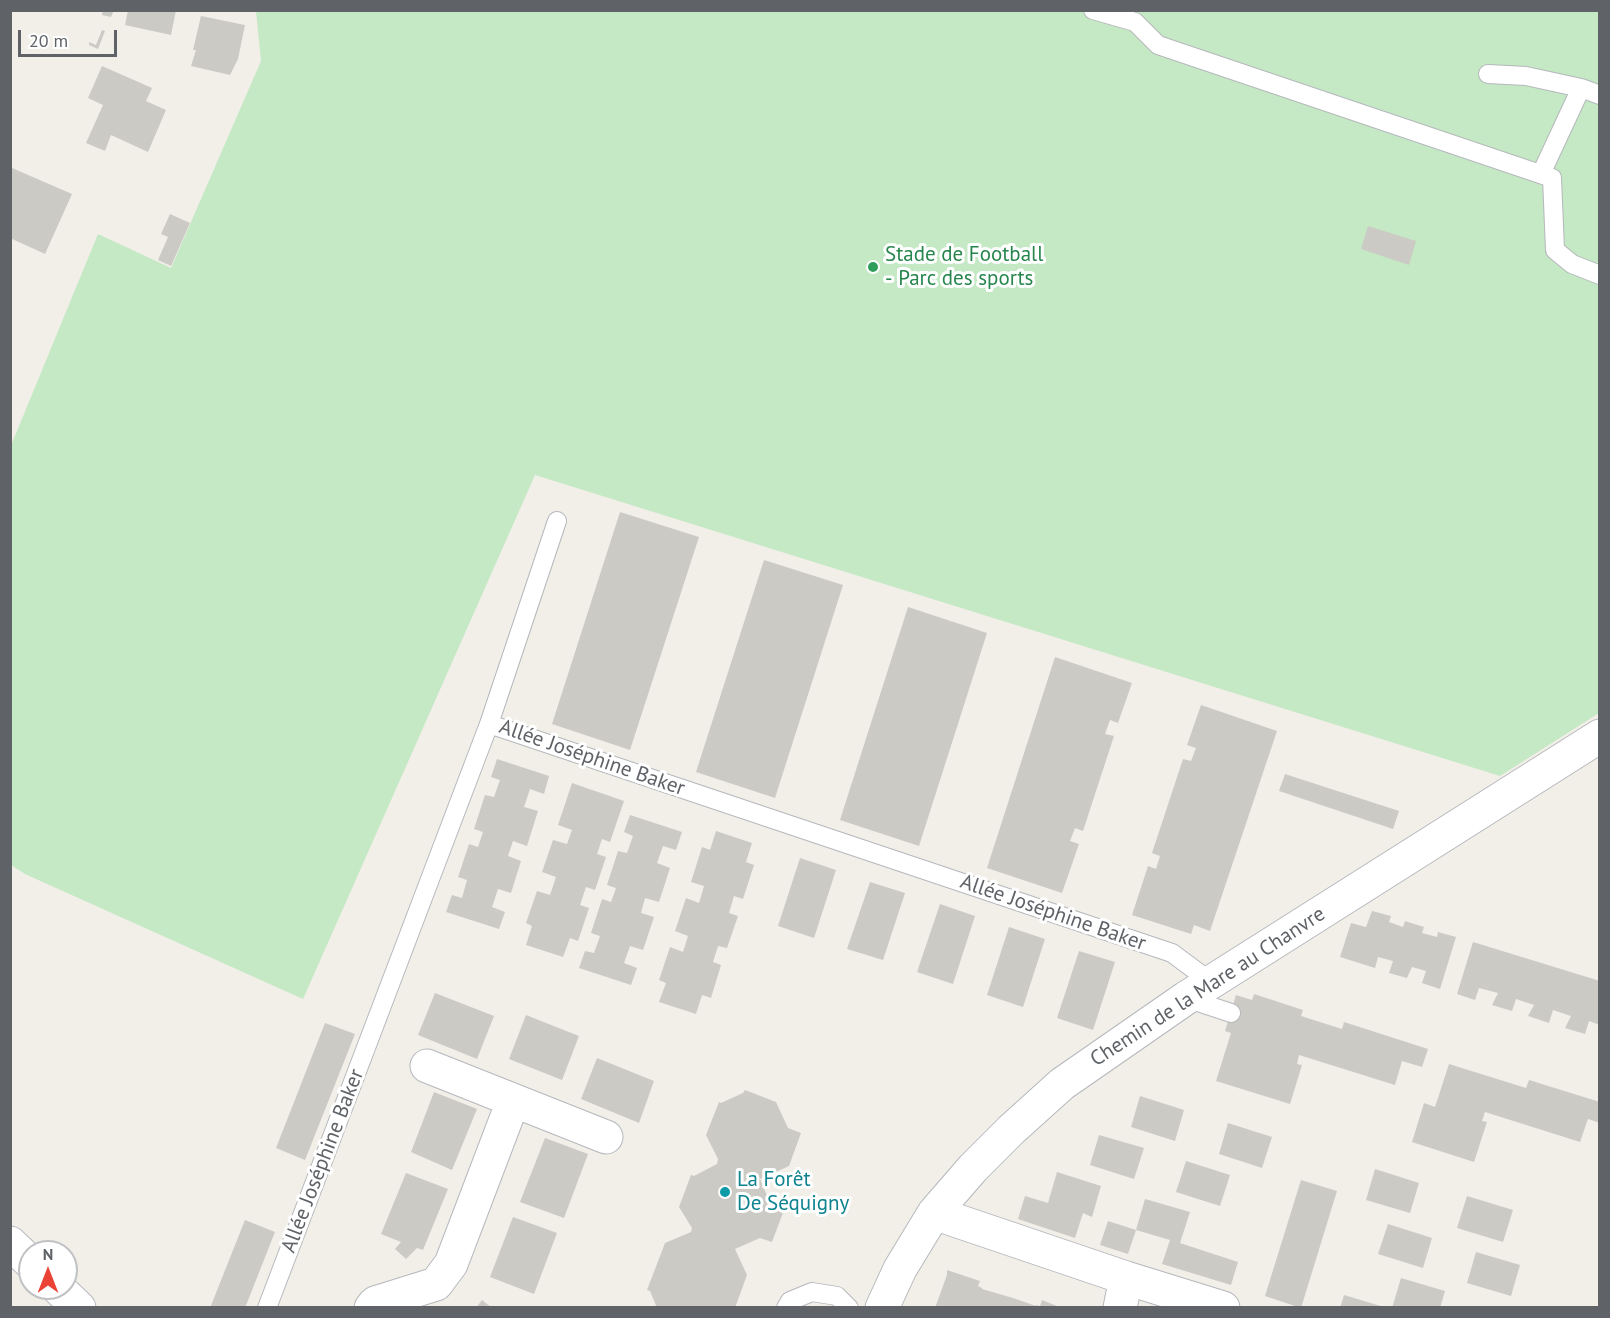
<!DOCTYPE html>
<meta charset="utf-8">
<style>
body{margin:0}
#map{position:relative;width:1610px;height:1318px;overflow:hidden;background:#f1efe8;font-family:"PT Sans",sans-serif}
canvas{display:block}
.frame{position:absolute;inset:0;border:12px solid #5f6368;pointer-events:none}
.north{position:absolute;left:18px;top:1240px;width:60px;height:60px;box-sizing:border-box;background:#fff;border:2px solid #bfc1c3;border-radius:50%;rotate:0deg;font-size:16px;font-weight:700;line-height:24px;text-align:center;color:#5f6368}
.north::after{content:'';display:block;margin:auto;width:21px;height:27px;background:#ea4335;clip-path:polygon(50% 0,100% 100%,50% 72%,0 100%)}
.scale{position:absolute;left:18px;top:30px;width:99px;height:27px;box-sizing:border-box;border:3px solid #5f6368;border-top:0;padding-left:8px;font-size:18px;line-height:21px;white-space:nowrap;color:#5f6368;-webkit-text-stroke:4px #fff;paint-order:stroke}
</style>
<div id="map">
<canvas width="1610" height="1318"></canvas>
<div class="frame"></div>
<div class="north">N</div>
<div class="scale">20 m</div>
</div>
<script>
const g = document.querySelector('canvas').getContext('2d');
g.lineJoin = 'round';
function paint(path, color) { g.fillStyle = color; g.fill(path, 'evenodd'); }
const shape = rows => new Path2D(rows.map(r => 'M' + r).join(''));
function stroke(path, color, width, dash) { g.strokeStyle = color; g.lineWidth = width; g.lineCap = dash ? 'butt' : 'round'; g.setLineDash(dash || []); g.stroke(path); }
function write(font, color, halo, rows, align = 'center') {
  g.font = font + ' "PT Sans",sans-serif'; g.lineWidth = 6; g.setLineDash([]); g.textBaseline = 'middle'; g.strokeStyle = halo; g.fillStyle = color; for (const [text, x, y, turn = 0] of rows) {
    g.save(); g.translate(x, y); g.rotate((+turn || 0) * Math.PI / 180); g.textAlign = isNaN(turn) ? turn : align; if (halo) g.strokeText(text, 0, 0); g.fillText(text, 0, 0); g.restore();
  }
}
const green = shape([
 [256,11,1599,11,1599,713,1500,776,535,475,303,999,25,874,11,865,10,448,98,234,171,268,261,61]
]);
const building = shape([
 [103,10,114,10,111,17,102,15],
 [128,10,176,10,171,35,125,25],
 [201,16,245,25,238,59,230,75,191,66,196,50,193,50],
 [102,30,105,31,98,49,89,45,89,42,96,45],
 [102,66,152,88,146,101,166,110,148,152,111,135,105,151,86,143,103,105,88,98],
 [12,168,72,194,45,254,10,238,12,199,10,198,10,173],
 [170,214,190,223,171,266,158,260,168,237,161,234],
 [1368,226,1416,241,1409,265,1361,249],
 [620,512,699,537,630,750,552,724],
 [764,560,843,585,775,798,696,772],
 [908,607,987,633,919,846,840,820],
 [1055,657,1132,683,1118,723,1110,720,1105,734,1114,736,1083,831,1075,828,1070,841,1079,844,1062,893,987,868],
 [1201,705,1277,731,1210,931,1194,925,1191,934,1132,915,1148,866,1156,869,1160,856,1152,853,1183,759,1191,761,1196,748,1187,745],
 [497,759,549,776,544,794,530,789,524,807,538,811,527,846,513,841,508,856,521,861,511,893,498,889,492,907,505,912,499,929,446,912,452,895,462,898,467,880,458,877,469,844,478,847,483,832,474,829,485,795,494,797,500,780,491,777],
 [1285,774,1399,811,1393,829,1279,791],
 [572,783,624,801,610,842,602,839,597,854,606,857,595,890,586,887,580,905,589,908,578,941,570,938,563,957,526,945,532,926,526,923,537,891,550,895,556,877,542,872,553,840,567,844,572,830,558,825],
 [630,815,682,832,676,850,663,846,657,863,670,868,659,902,645,898,641,913,654,917,643,950,630,946,624,963,637,968,631,985,579,968,585,951,594,953,600,936,591,933,602,899,611,902,616,888,607,885,618,851,627,853,633,836,624,832],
 [716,831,752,843,746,862,754,865,743,899,734,896,729,913,738,916,727,948,718,946,713,962,721,965,711,998,702,995,696,1014,659,1002,666,983,659,980,670,947,683,952,688,936,675,931,686,898,699,903,704,886,691,882,702,847,710,850],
 [800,858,836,870,814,938,778,926],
 [870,882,905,893,883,960,847,949],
 [940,904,975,916,953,984,917,972],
 [1372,911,1391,916,1389,922,1403,927,1405,921,1424,927,1422,933,1437,937,1438,932,1456,937,1440,989,1422,983,1426,971,1412,967,1407,978,1389,973,1393,961,1378,957,1375,968,1340,957,1351,923,1366,927],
 [1009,927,1045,939,1023,1007,987,995],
 [1473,942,1600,981,1600,1025,1589,1021,1585,1034,1565,1028,1571,1016,1553,1010,1549,1023,1528,1016,1534,1005,1516,999,1512,1011,1492,1005,1498,993,1479,988,1475,1000,1457,994],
 [1079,951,1115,962,1093,1030,1057,1018],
 [435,993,494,1016,477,1059,418,1035],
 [1254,994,1303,1010,1301,1016,1342,1029,1344,1022,1428,1049,1422,1067,1402,1061,1395,1085,1299,1055,1297,1064,1302,1065,1290,1104,1216,1081,1231,1033,1225,1031,1236,995,1252,1000],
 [526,1015,579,1036,562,1080,509,1059],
 [325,1023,355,1034,305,1160,276,1148],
 [597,1058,654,1081,639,1123,581,1099],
 [1449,1064,1526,1088,1529,1080,1600,1102,1600,1123,1588,1119,1580,1142,1485,1112,1482,1121,1487,1122,1474,1162,1412,1142,1424,1103,1435,1107],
 [745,1090,776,1102,788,1128,801,1133,789,1166,760,1179,771,1205,784,1210,772,1242,760,1238,735,1249,747,1275,735,1308,657,1308,650,1291,647,1290,665,1243,691,1232,692,1228,679,1207,691,1175,694,1176,717,1164,718,1159,706,1135,719,1102,721,1103,743,1093],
 [434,1092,477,1109,452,1170,411,1152],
 [1140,1096,1184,1110,1175,1141,1131,1127],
 [1228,1123,1272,1137,1262,1168,1219,1154],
 [1099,1135,1144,1148,1134,1179,1090,1165],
 [545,1138,588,1154,564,1218,520,1202],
 [1186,1161,1230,1175,1220,1206,1176,1192],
 [1375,1169,1419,1183,1410,1213,1366,1200],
 [1057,1172,1101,1186,1092,1217,1083,1213,1075,1238,1018,1219,1025,1196,1048,1203],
 [406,1173,448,1189,423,1250,417,1248,406,1259,395,1249,401,1242,381,1234],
 [1301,1180,1337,1191,1301,1308,1265,1296],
 [1467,1196,1513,1210,1503,1242,1457,1228],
 [1145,1199,1190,1212,1180,1243,1238,1262,1231,1285,1162,1264,1170,1240,1136,1230,1128,1254,1100,1245,1108,1221,1136,1230],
 [513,1217,557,1233,534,1294,490,1277],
 [245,1220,275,1232,245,1308,210,1308],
 [1388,1224,1432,1238,1423,1268,1378,1254],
 [1476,1252,1520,1265,1511,1296,1467,1283],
 [947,1270,980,1281,978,1286,982,1288,982,1289,1013,1298,1036,1306,1036,1305,1040,1306,1042,1300,1062,1308,935,1308,947,1275],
 [1401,1278,1445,1291,1440,1308,1392,1308],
 [1344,1295,1384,1307,1384,1308,1340,1308],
 [482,1300,492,1308,476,1308]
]);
const service = shape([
 [1093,10,1135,22,1158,45,1552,178,1555,250,1572,264,1600,275],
 [1488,74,1526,76,1581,88,1600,95],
 [1541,174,1581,88],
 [489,724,557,521],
 [1186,998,1231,1013],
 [267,1308,489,724,1172,953,1211,982],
 [786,1308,790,1301,812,1292,837,1296,849,1308]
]);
const minor = shape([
 [427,1066,606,1137],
 [934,1213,1126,1278,1223,1308],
 [371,1308,375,1303,436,1284,451,1264,513,1101],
 [882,1308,900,1269,934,1213,973,1168,1011,1130,1062,1084,1186,998,1600,736],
 [1120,1308,1126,1278]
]);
const secondary = shape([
 [10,1243,30,1262],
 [58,1288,79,1308]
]);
const markers = [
 [873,267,6,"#2e9e5b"],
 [725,1192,6,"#0f9aa8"]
];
const leisureNames = [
 ["Stade de Football",885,255],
 ["- Parc des sports",885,279]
];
const streetNames = [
 ["Allée Joséphine Baker",592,758,19],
 ["Allée Joséphine Baker",1053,913,19],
 ["Chemin de la Mare au Chanvre",1208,987,-33],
 ["Allée Joséphine Baker",323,1161,-69]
];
const cultureNames = [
 ["La Forêt",737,1180],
 ["De Séquigny",737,1204]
];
paint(green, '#c5e8c5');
paint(building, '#cccac5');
stroke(service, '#b5b8bc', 20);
stroke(minor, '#b5b8bc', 35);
stroke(secondary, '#b6babf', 35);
stroke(service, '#fff', 18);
stroke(minor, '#fff', 33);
stroke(secondary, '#fff', 33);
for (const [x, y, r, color] of markers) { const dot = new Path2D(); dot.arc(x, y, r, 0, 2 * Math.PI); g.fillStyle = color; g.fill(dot); stroke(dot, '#fff', 2); }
write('21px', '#27864d', '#fff', leisureNames, 'left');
write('21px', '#5f6368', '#fff', streetNames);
write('21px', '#0d838f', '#fff', cultureNames, 'left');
</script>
